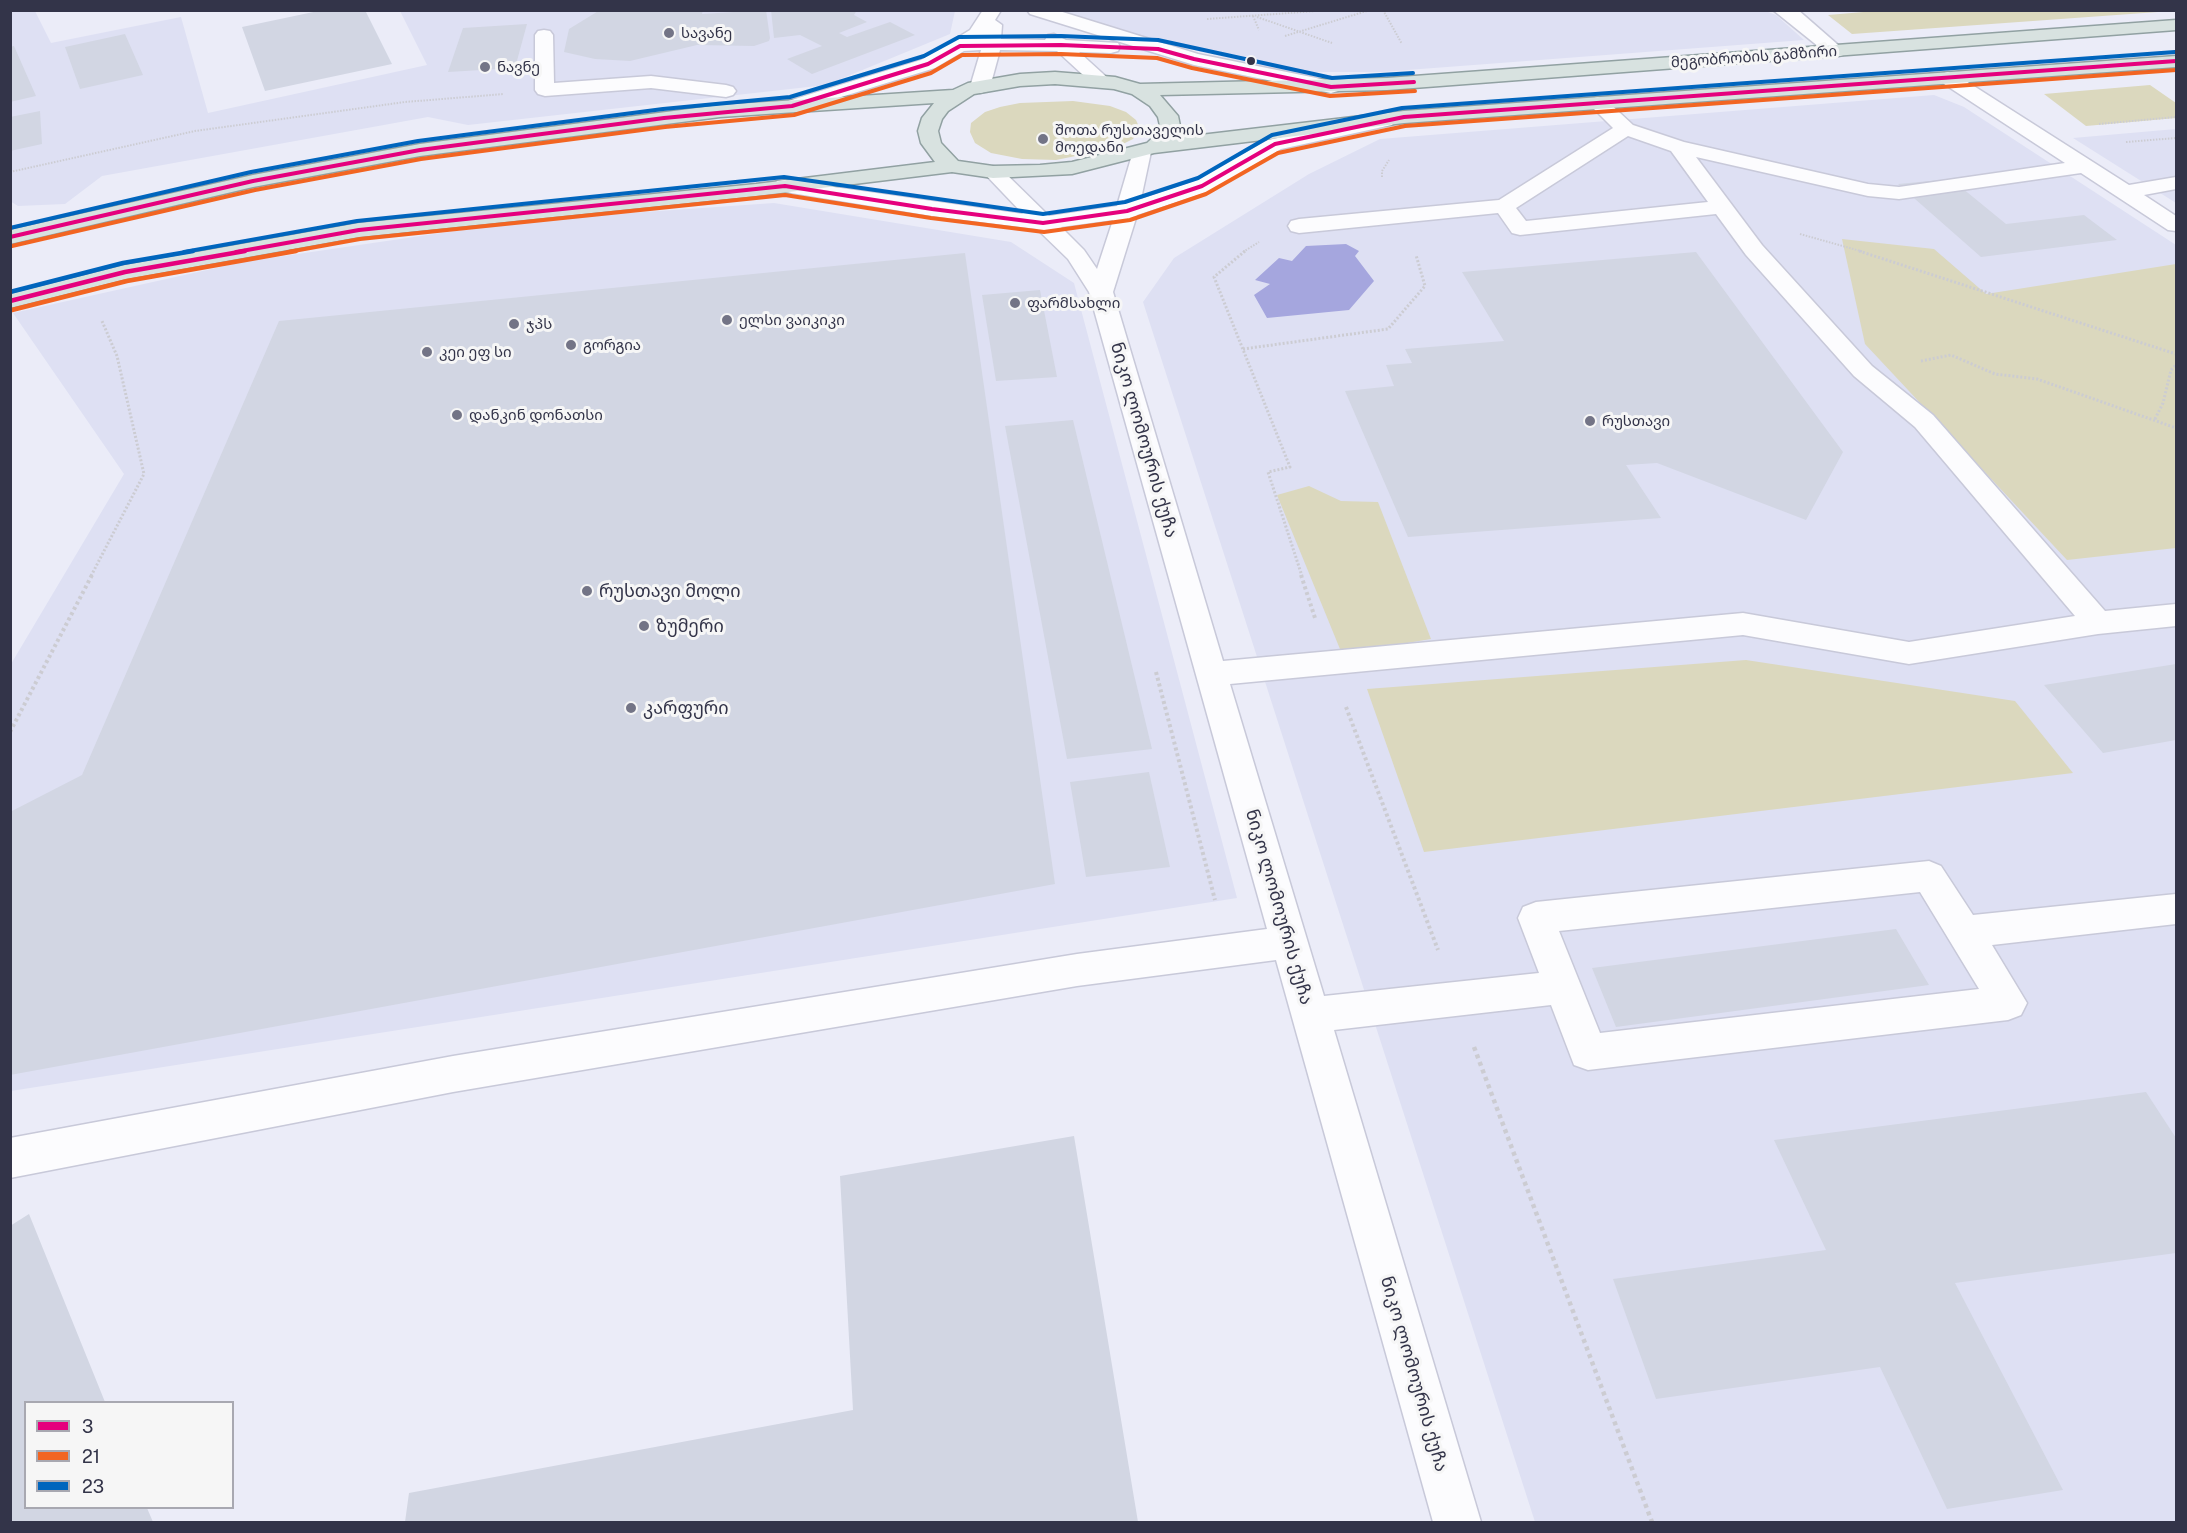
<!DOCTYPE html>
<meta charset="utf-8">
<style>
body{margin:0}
#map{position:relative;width:2187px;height:1533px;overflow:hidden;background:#ebecf8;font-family:"Public Sans",sans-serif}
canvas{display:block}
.frame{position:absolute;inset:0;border:12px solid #333449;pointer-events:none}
.legend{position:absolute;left:24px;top:1401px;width:210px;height:108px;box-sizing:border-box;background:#f6f6f6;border:2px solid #a8a8b1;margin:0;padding:8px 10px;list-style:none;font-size:18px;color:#333449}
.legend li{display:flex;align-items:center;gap:12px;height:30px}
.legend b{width:30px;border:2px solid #a8a8b1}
</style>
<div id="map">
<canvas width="2187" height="1533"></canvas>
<div class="frame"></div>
<ul class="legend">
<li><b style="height:8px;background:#e5007d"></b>3</li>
<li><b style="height:8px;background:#f26522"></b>21</li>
<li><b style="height:8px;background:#0065bd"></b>23</li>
</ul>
</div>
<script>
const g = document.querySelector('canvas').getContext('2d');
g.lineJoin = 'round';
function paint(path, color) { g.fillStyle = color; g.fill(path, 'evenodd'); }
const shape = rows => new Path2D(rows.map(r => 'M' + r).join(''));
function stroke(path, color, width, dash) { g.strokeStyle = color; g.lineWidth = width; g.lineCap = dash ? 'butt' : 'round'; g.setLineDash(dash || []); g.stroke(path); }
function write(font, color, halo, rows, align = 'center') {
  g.font = font + ' "Public Sans","Noto Sans Georgian",sans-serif'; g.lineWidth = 6; g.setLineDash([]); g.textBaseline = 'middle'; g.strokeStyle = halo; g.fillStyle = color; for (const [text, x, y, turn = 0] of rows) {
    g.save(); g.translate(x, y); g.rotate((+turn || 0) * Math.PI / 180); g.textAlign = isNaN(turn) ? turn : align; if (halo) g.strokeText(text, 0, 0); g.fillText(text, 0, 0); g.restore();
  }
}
const built = shape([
 [1763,10,1776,15,1804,40,1381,72,1286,72,1068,20,1065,11],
 [10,11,35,11,51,43,181,17,208,113,427,65,400,11,955,11,950,34,826,85,468,125,428,117,102,176,65,204,18,206,10,201],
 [1934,95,1964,107,2176,245,2176,1522,1535,1522,1143,302,1174,258,1309,174,1380,139],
 [2176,129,2176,203,2073,138],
 [774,203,1011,242,1074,283,1237,898,11,1091,11,664,124,474,13,313,243,262,530,220]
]);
const green = shape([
 [1887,10,2172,10,2172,11,1852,34,1828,15],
 [2150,85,2176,103,2176,118,2086,126,2044,94],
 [1073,101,1110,106,1126,112,1136,120,1140,129,1133,139,1115,148,1056,160,1022,159,991,153,975,143,970,132,971,123,985,112,1000,107,1020,103],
 [1842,239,1934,249,1986,294,2176,264,2176,548,2067,560,1865,344],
 [1309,486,1341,501,1378,502,1431,639,1342,654,1277,495],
 [1746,660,2015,701,2073,773,1424,852,1367,689]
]);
const water = shape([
 [1346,244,1359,251,1355,256,1374,281,1349,310,1267,318,1254,295,1270,284,1255,280,1279,258,1292,261,1306,246]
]);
const building = shape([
 [323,10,365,10,392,64,265,91,242,27],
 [600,10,703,10,702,14,766,10,770,38,769,41,754,46,697,45,630,61,595,59,564,52,569,29],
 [771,10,857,10,854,15,867,22,839,33,847,37,890,22,915,35,812,74,787,59,822,46,800,35,774,38],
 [527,24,515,68,448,72,463,28],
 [125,34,143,75,80,89,65,47],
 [14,46,36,96,10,102,10,47],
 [40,111,42,144,10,151,10,117],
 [1951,179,2006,224,2084,215,2117,240,1981,257,1898,184],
 [1696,252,1843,452,1806,520,1657,463,1626,465,1661,518,1408,537,1345,391,1394,386,1386,365,1412,363,1405,349,1504,341,1462,272],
 [965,253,1055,884,10,1075,10,812,82,775,279,321],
 [1040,290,1057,377,996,381,982,295],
 [1073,420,1152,749,1067,759,1005,426],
 [2176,664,2176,740,2103,753,2044,685],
 [1149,772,1170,867,1086,877,1070,782],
 [1896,929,1929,985,1616,1027,1592,968],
 [2146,1092,2176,1138,2176,1253,1955,1283,2063,1490,1947,1509,1880,1367,1656,1399,1613,1279,1826,1250,1774,1140],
 [1074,1136,1138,1522,405,1522,409,1493,853,1410,840,1176],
 [29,1214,105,1402,26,1402,26,1508,147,1508,153,1522,10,1522,10,1226]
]);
const pathFar3 = shape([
 [1383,10,1402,44],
 [1253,16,1259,30],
 [1257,17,1332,43],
 [1207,19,1330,10],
 [1285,36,1370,10],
 [2099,124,2176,117],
 [2126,142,2176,138],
 [10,172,195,131,405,102,504,94],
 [1382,177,1382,171,1389,160],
 [1800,234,1864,252],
 [1243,252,1259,242]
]);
const pathFar2 = shape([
 [1245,251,1214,277,1290,467,1268,472,1302,576],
 [1859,251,2176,354],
 [1243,349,1388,329,1425,286,1416,255],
 [1921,361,1951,355,1995,374,2037,379,2176,428],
 [2155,419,2163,403,2171,370,2176,365],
 [91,576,144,474,117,356,102,321]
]);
const pathFar1 = shape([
 [1301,575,1315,618],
 [1156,672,1215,900],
 [1346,707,1438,950],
 [10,732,92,575]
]);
const path = shape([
 [1474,1047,1652,1522]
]);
const minor = shape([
 [983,10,1000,12,995,20,1002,25,1001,39,1045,40,1048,35,1054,34,1066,40,1118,43,1120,47,1118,51,1111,53,1079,52,1112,82,1109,86,1095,86,1057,51,1000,50,990,87,987,91,980,93,973,91,970,87,981,50,964,51,935,68,799,110,785,110,782,106,785,102,921,60,970,30,983,10],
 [1027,10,1056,10,1198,54,1331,81,1338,83,1341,87,1338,91,1331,93,1194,65,1030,14,1027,10],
 [1773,10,1798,10,1845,51,1843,55,1836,57,1829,55,1773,10],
 [544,30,550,31,553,35,554,83,651,76,726,85,733,87,736,91,733,95,726,97,651,88,545,96,538,94,535,90,535,35,538,31,544,30],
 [1948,72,1955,74,2129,185,2176,177,2176,189,2144,195,2176,216,2176,231,2168,230,2081,173,1899,199,1868,196,1696,157,1762,245,1872,366,1933,415,2105,611,2176,604,2176,626,2098,634,1909,664,1743,635,1230,684,1324,996,1539,973,1518,918,1523,907,1536,902,1929,861,1941,866,1973,915,2176,894,2176,924,1992,945,2027,1003,2021,1015,2008,1020,1588,1070,1574,1065,1551,1005,1334,1030,1481,1522,1433,1522,1276,960,1077,986,453,1092,10,1178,10,1138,453,1056,1077,954,1267,929,1089,292,1068,259,1037,229,932,216,785,192,777,191,774,186,777,181,785,180,1023,214,983,172,986,168,993,166,1000,168,1049,216,1117,206,1134,148,1141,146,1148,148,1151,152,1141,199,1194,181,1268,140,1385,115,1392,117,1395,121,1392,125,1281,149,1210,191,1137,215,1113,292,1223,661,1743,613,1909,642,2075,616,1915,427,1854,376,1746,255,1716,214,1520,235,1512,233,1498,213,1299,233,1291,231,1288,226,1291,221,1299,219,1499,200,1613,128,1588,103,1591,99,1598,97,1605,99,1633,125,1684,142,1868,184,1899,187,2065,163,1941,82,1938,78,1941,74,1948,72],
 [1628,136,1671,151,1708,202,1526,221,1516,208,1628,136],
 [1113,220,1097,269,1084,250,1061,227,1113,220],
 [1920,892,1979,989,1600,1033,1559,931,1920,892]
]);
const major = shape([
 [2176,20,2176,30,1387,90,1160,95,1178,116,1181,131,1175,138,1404,111,2176,56,2176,67,1404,123,1154,153,1072,174,993,178,952,172,756,196,359,237,126,279,10,308,10,294,125,265,359,223,756,184,935,162,921,143,918,131,922,118,934,103,720,117,420,156,253,187,10,244,10,230,253,175,420,144,720,105,953,90,968,83,1020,74,1055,72,1080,74,1115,77,1140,84,1387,78,2176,20],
 [1055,84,1114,89,1132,94,1150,106,1158,117,1161,130,1147,143,1072,162,1040,165,993,166,958,161,941,143,938,131,942,119,948,111,974,94,1020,86,1055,84]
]);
const bus1Far1 = shape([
 [10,237,253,181,420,150,664,118,792,106,928,64,960,46,1061,45,1158,49,1194,59,1331,87,1414,82],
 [236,252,359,230,785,186,932,209,1043,223,1127,211,1202,186,1275,144,1404,117,2176,61]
]);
const bus1 = shape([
 [10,301,125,272,245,251]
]);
const bus2Far1 = shape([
 [12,246,255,190,421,159,665,127,794,115,931,73,962,55,1061,54,1157,58,1192,68,1330,96,1415,91],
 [288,252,360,239,785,195,931,218,1044,232,1130,220,1206,194,1278,153,1405,126,2176,70]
]);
const bus2 = shape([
 [12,310,127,281,296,251]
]);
const bus3Far1 = shape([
 [10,228,251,172,418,141,663,109,790,97,924,56,959,37,1061,36,1158,40,1332,78,1413,73],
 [184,252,357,221,784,177,1043,214,1125,202,1198,178,1272,135,1402,108,2175,52]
]);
const bus3 = shape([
 [10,292,123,263,193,251]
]);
const markers = [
 [669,33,6,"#737486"],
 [1251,61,5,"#333449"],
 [485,67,6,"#737486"],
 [1043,139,6,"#737486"],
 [1015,303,6,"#737486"],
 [727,320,6,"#737486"],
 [514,324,6,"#737486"],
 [571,345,6,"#737486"],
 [427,352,6,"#737486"],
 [457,415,6,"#737486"],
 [1590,421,6,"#737486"],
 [587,591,6,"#737486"],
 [644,626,6,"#737486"],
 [631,708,6,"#737486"]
];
const farPoinames = [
 ["სავანე",681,33],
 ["ნავნე",497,67],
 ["შოთა რუსთაველის",1055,130],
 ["მოედანი",1055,147],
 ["ფარმსახლი",1027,303],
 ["ელსი ვაიკიკი",739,320],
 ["ჯპს",526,324],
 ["გორგია",583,345],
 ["კეი ეფ სი",439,352],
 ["დანკინ დონათსი",469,415],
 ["რუსთავი",1602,421]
];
const farStreetnames = [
 ["მეგობრობის გამზირი",1754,57,-4]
];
const streetNames = [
 ["ნიკო ლომოურის ქუჩა",1144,440,74],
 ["ნიკო ლომოურის ქუჩა",1279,907,74],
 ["ნიკო ლომოურის ქუჩა",1414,1374,74]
];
const poiNames = [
 ["რუსთავი მოლი",599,591],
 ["ზუმერი",656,626],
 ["კარფური",643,708]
];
paint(built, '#dee0f3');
paint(green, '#dbd8be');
paint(water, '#a5a6de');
paint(building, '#d2d6e3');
stroke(minor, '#c8c9d9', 3);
stroke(major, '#91a1a2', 3);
stroke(pathFar3, '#ccccd2', 2, [1.5, 1.5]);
stroke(pathFar2, '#ccccd2', 3, [2, 2]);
stroke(pathFar1, '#ccccd2', 4, [3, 3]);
stroke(path, '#ccccd2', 4.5, [4, 4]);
paint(minor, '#fcfcfe');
paint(major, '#d8e2e0');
stroke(bus1Far1, '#e5007d', 4);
stroke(bus1, '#e5007d', 4.5);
stroke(bus2Far1, '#f26522', 4);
stroke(bus2, '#f26522', 4.5);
stroke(bus3Far1, '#0065bd', 4);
stroke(bus3, '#0065bd', 4.5);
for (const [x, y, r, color] of markers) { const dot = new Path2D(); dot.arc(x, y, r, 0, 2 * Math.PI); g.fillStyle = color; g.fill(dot); stroke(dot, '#f6f6f6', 2); }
write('15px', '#333449', '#f6f6f6', farPoinames, 'left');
write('15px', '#333449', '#f6f6f6', farStreetnames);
write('18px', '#333449', '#f6f6f6', streetNames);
write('18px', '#333449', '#f6f6f6', poiNames, 'left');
</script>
